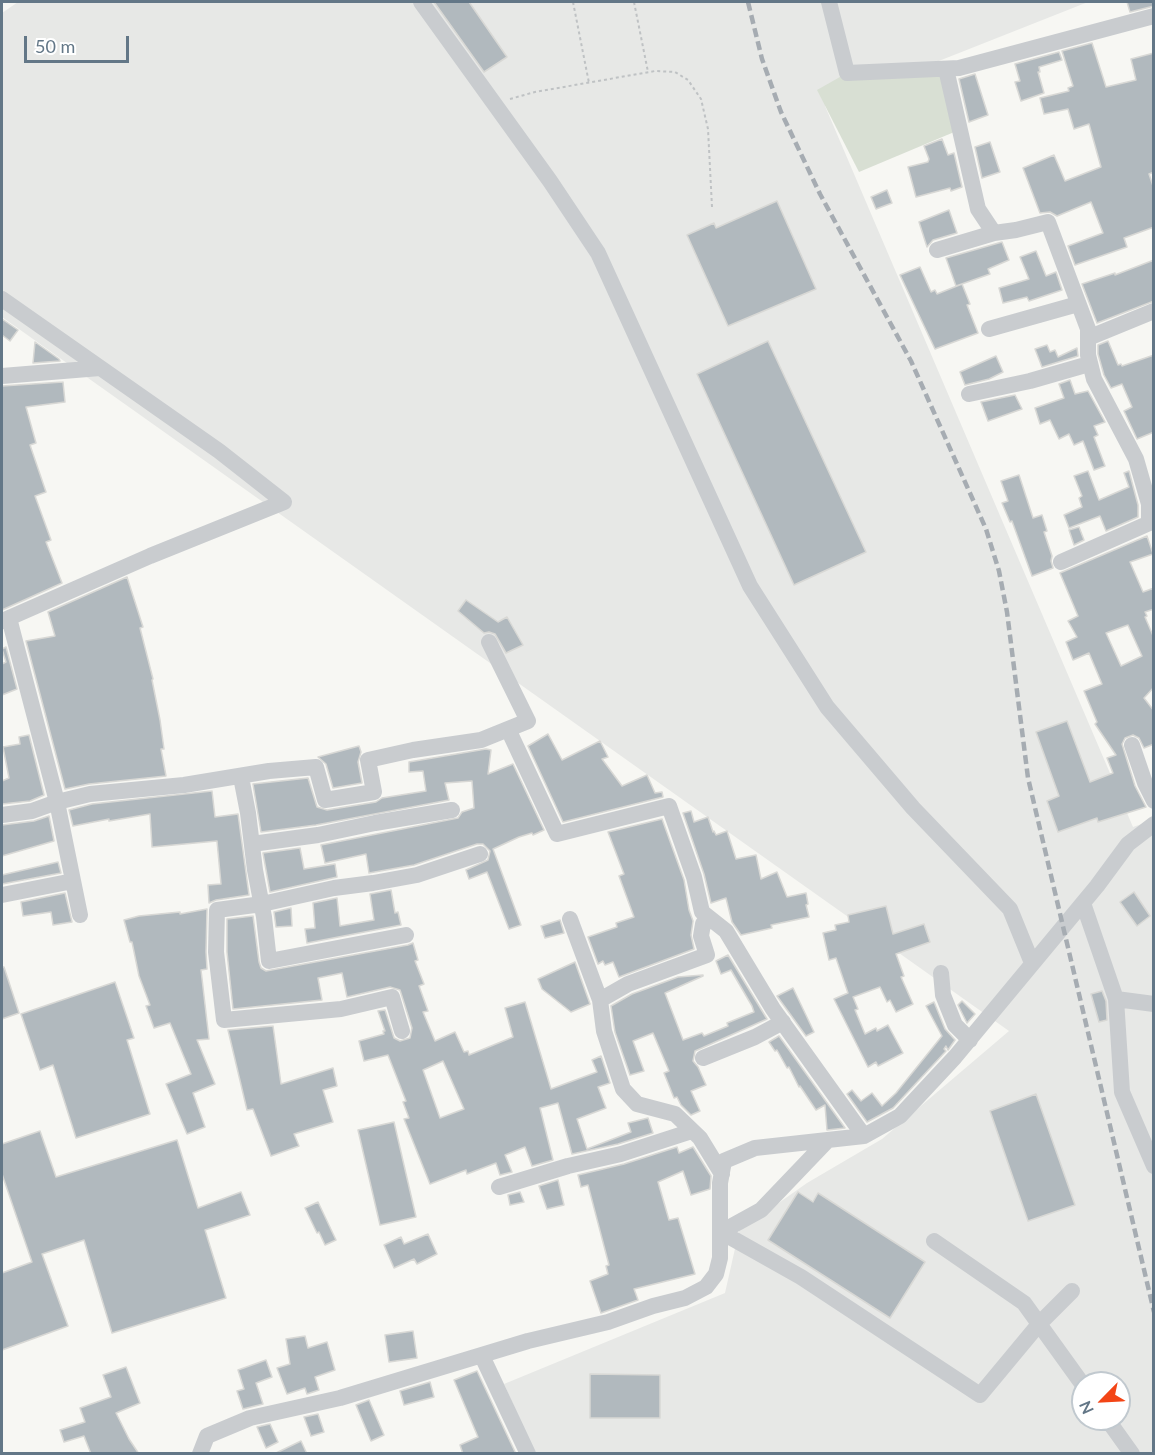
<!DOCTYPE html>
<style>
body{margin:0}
#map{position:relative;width:1155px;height:1455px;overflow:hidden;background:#f7f7f3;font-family:Lato,sans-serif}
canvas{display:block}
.frame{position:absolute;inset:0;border:3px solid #637787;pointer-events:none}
.north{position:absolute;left:1071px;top:1371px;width:60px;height:60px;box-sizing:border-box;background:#fff;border:2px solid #c1c9cf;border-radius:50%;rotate:246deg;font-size:16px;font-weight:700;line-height:24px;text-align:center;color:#637787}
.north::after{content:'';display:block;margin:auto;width:21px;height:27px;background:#f34516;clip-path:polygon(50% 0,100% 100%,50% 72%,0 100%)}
.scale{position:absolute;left:24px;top:36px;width:105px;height:27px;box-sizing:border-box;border:3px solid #637787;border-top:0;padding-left:8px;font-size:18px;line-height:21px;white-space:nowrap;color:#637787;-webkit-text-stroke:4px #fff;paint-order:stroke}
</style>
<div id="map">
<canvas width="1155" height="1455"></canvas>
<div class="frame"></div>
<div class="north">N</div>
<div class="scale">50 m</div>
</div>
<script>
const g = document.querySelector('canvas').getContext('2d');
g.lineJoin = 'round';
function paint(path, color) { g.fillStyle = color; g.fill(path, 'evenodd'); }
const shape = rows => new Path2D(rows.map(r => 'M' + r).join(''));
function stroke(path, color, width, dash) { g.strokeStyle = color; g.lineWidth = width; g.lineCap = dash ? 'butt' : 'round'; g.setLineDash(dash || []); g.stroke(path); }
const built = shape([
 [18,2,1088,2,825,106,1133,827,1153,820,1153,1453,535,1453,504,1384,725,1293,739,1231,807,1183,882,1139,1009,1031,2,317,2,13],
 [1083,1383,1119,1383,1119,1419,1083,1419]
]);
const green = shape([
 [946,69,959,130,859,172,817,90,847,73]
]);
const building = shape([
 [434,2,469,2,507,57,484,72,434,2],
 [1127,2,1154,2,1154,6,1130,12,1127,2],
 [1092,43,1106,87,1136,80,1131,59,1154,53,1154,172,1149,174,1154,189,1154,227,1124,238,1127,247,1075,265,1068,246,1103,233,1091,202,1057,216,1050,212,1040,213,1023,168,1054,155,1065,181,1101,167,1089,124,1074,129,1068,109,1044,114,1040,98,1069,91,1068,88,1073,86,1062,51,1092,43],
 [1059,52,1062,60,1039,67,1040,72,1038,72,1044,93,1021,101,1015,82,1020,81,1015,64,1059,52],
 [975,74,988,115,969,122,959,79,975,74],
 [942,139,948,155,954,153,962,187,951,191,950,188,916,197,908,167,928,162,929,159,924,146,942,139],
 [990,142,1000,172,982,178,975,147,990,142],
 [887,190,892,203,876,209,871,197,887,190],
 [777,201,816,289,728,326,687,235,714,223,716,228,777,201],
 [949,210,957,233,933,240,927,247,919,222,949,210],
 [1002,242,1009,260,988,269,990,274,956,286,946,258,1002,242],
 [1036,251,1046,276,1056,272,1062,290,1029,301,1027,297,1003,303,999,288,1029,279,1020,257,1036,251],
 [1154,260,1154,301,1097,323,1082,284,1115,273,1115,275,1154,260],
 [920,267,931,292,935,290,937,294,962,284,970,304,967,305,978,333,935,349,900,275,920,267],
 [2,319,18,330,10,341,2,335,2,319],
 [768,341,866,552,794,585,697,374,768,341],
 [1108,341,1118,365,1121,364,1122,366,1154,355,1154,432,1137,439,1124,411,1132,407,1122,384,1111,388,1104,375,1098,354,1098,345,1108,341],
 [35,342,59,359,60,361,33,363,35,342],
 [1047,345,1050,352,1055,350,1058,357,1077,348,1078,356,1042,367,1035,349,1047,345],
 [996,356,1003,372,989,379,965,385,960,372,996,356],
 [1070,380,1075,394,1088,391,1105,422,1094,426,1098,435,1094,437,1105,466,1094,470,1083,441,1074,445,1069,434,1059,439,1050,420,1040,424,1035,408,1064,398,1059,384,1070,380],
 [63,382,65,402,26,407,36,443,30,445,46,492,35,496,51,540,46,542,62,583,2,610,2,386,63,382],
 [1015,395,1022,409,988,421,981,402,1015,395],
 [1088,471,1099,500,1129,487,1124,473,1129,471,1138,505,1138,517,1106,531,1100,516,1069,528,1064,515,1082,507,1079,498,1082,496,1074,476,1088,471],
 [1019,475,1033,518,1042,515,1047,531,1044,532,1052,556,1051,561,1053,568,1032,576,1012,521,1010,522,1002,503,1008,501,1001,481,1019,475],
 [1079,527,1084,540,1074,545,1069,530,1079,527],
 [1147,536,1153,554,1130,562,1143,592,1154,588,1154,609,1145,612,1147,616,1145,617,1154,638,1154,687,1144,698,1154,711,1154,744,1144,748,1139,738,1133,735,1125,738,1122,744,1135,786,1146,807,1098,822,1097,818,1058,832,1047,801,1059,796,1036,732,1067,721,1090,782,1113,773,1107,758,1116,755,1095,724,1097,722,1084,691,1102,684,1089,653,1073,660,1066,642,1077,637,1068,621,1078,616,1060,573,1147,536],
 [1128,625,1142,656,1121,666,1106,633,1128,625],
 [127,577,143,627,140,628,153,679,152,680,160,720,164,749,161,749,166,776,89,784,65,789,26,641,55,636,48,612,127,577],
 [466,600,498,622,507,617,523,645,506,653,495,634,489,632,484,633,458,611,466,600],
 [6,647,17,689,2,695,2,664,6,662,2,649,6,647],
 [548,734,562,760,600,741,608,757,602,759,622,786,647,775,655,793,662,792,663,797,563,822,528,746,548,734],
 [29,735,44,795,30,801,2,804,2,781,9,778,3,747,20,744,19,737,29,735],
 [359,746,361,752,358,762,362,783,333,788,326,764,318,757,359,746],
 [486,749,491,750,488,774,513,764,544,830,533,835,532,833,519,837,493,849,521,925,509,929,487,872,469,879,466,870,488,860,490,851,483,844,477,844,414,865,369,873,366,854,325,863,321,845,458,818,462,812,474,808,472,781,445,783,449,800,316,825,261,832,253,784,308,778,317,807,327,810,376,802,382,798,426,791,423,771,409,772,409,762,486,749],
 [212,791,215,817,238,814,249,895,216,900,209,903,208,885,221,884,217,841,152,847,150,814,109,821,109,819,73,826,69,810,92,804,212,791],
 [691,811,694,822,708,817,713,832,714,831,716,835,727,831,736,859,756,855,761,879,777,872,787,897,806,893,808,904,806,905,809,917,771,925,772,928,741,935,732,922,726,898,711,903,704,874,683,813,691,811],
 [49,816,54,841,2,856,2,825,34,821,49,816],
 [662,819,684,880,689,910,693,921,691,935,694,949,619,977,613,962,605,965,603,961,598,964,588,937,617,927,616,923,634,917,619,876,624,874,608,832,662,819],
 [300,848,304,869,335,864,337,877,270,892,263,853,300,848],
 [58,862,61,873,2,884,2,875,58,862],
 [391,890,395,913,398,912,401,925,307,943,305,929,315,928,313,903,337,898,340,926,374,920,370,894,391,890],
 [1134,892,1150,916,1137,926,1120,902,1134,892],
 [65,893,72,922,53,925,51,912,23,916,21,902,65,893],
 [886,906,893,934,924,924,930,942,896,954,904,976,901,977,913,1004,896,1012,890,1000,887,1002,880,987,853,997,858,1009,855,1010,865,1034,876,1028,877,1031,888,1025,903,1053,878,1066,876,1062,868,1067,834,999,848,993,836,958,829,960,823,933,836,930,835,925,849,922,848,915,886,906],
 [291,908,292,926,276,927,274,912,291,908],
 [207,909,206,952,207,969,201,970,209,1039,197,1040,215,1084,193,1093,205,1127,187,1134,166,1084,191,1074,170,1023,154,1028,146,1006,150,1005,139,976,132,942,130,942,124,920,139,916,180,912,180,914,207,909],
 [253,916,259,962,261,968,266,971,408,945,413,943,418,960,415,961,424,984,419,986,428,1011,423,1012,435,1041,455,1032,464,1052,468,1051,469,1055,513,1037,505,1008,525,1002,551,1089,597,1072,592,1060,601,1056,610,1083,598,1087,606,1108,577,1119,587,1149,631,1132,628,1123,648,1118,653,1133,618,1144,572,1154,558,1103,540,1108,553,1160,532,1166,525,1147,505,1155,512,1172,500,1175,496,1163,467,1174,466,1170,430,1184,404,1119,409,1118,403,1102,406,1101,388,1055,364,1061,359,1041,384,1034,383,1031,385,1031,378,1011,385,1010,394,1038,400,1041,410,1038,412,1028,400,990,390,987,347,997,342,973,318,978,322,1000,233,1009,227,952,227,919,253,916],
 [443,1061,464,1109,440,1118,423,1070,443,1061],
 [560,920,564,933,545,938,541,926,560,920],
 [728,955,767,1019,695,1051,693,1061,698,1067,706,1085,691,1091,700,1111,691,1115,681,1105,677,1097,674,1098,664,1073,669,1071,653,1033,633,1041,644,1071,630,1075,615,1032,611,1006,632,994,678,977,703,975,703,976,665,993,683,1040,702,1033,704,1036,728,1026,727,1023,754,1012,752,1006,731,970,721,974,716,961,728,955],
 [575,962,590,1004,571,1012,542,989,538,979,575,962],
 [2,967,4,967,19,1013,2,1019,2,967],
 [115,982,134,1038,127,1040,150,1114,76,1138,53,1065,40,1070,21,1014,115,982],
 [793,988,814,1032,806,1036,777,996,793,988],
 [1102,991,1106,1001,1107,1020,1099,1022,1091,994,1102,991],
 [962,1001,975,1014,967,1023,958,1005,962,1001],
 [934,1002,945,1029,955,1040,948,1050,946,1046,944,1049,946,1051,893,1108,867,1122,847,1094,852,1090,861,1101,872,1093,882,1106,896,1093,942,1036,926,1006,934,1002],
 [273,1026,281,1084,333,1068,337,1086,323,1090,333,1122,294,1134,299,1146,271,1156,253,1109,247,1110,228,1030,273,1026],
 [779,1036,845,1128,827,1130,825,1105,816,1110,800,1086,799,1087,789,1067,787,1068,777,1050,775,1051,769,1042,779,1036],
 [1036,1094,1075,1205,1028,1221,990,1111,1036,1094],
 [394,1122,416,1217,380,1225,358,1130,394,1122],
 [40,1131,56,1177,177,1140,198,1208,241,1192,250,1215,205,1230,226,1298,112,1333,84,1240,42,1254,68,1326,2,1350,2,1273,32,1262,2,1174,2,1144,40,1131],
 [677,1147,679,1153,693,1147,711,1176,710,1189,691,1195,683,1171,658,1182,669,1220,678,1218,695,1274,634,1289,638,1300,601,1313,590,1281,608,1274,606,1266,609,1265,588,1185,581,1187,578,1175,624,1164,677,1147],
 [558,1180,564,1205,547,1209,539,1186,558,1180],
 [520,1192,524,1202,510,1205,508,1195,520,1192],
 [798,1192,813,1202,818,1193,925,1262,890,1318,768,1240,798,1192],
 [318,1202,336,1240,325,1245,319,1232,317,1233,305,1208,318,1202],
 [428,1234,437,1254,417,1264,414,1259,394,1268,384,1245,401,1237,404,1244,428,1234],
 [413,1331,417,1358,389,1362,385,1335,413,1331],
 [305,1336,308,1348,327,1342,335,1370,315,1377,319,1390,307,1394,305,1388,287,1394,277,1368,290,1364,286,1339,305,1336],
 [266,1360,272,1377,256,1383,263,1404,243,1409,237,1391,244,1389,238,1370,266,1360],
 [126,1367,140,1403,116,1413,129,1439,139,1454,91,1454,84,1436,64,1442,60,1430,85,1422,80,1408,111,1397,103,1375,126,1367],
 [477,1371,516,1454,463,1454,460,1445,478,1437,454,1380,477,1371],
 [590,1374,660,1375,660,1418,590,1418,590,1374],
 [430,1382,434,1397,404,1405,400,1391,430,1382],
 [369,1400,384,1435,371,1441,356,1405,369,1400],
 [318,1414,324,1432,311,1436,304,1417,318,1414],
 [270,1424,278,1442,266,1448,257,1427,270,1424],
 [301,1441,307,1454,274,1454,301,1441]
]);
const path = shape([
 [573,2,589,83],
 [634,2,648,72],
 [510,99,535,92,655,71,675,72,688,80,701,99,708,129,712,207]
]);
const minor = shape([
 [421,2,550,181,598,253,750,586,827,707,913,808,1010,909,1032,963],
 [829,2,847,73,959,68,1154,16],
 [946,69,978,209,994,233,1016,230,1048,222,1088,329,1088,355,1094,379,1136,459,1149,504,1149,523],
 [937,250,994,233],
 [2,299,219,451,284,502,150,556,2,621],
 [989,329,1078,304],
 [1088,338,1154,311],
 [2,376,100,368],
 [969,394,1030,381,1089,364],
 [1061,562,1154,521],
 [9,618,57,802,90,794,184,785,269,771,316,767,325,800,374,792,368,760,413,750,481,740,528,721,489,642],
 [508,729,557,834,669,806,694,877,702,912,726,931,773,1009,864,1136],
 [1132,745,1145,783,1154,801],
 [241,777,248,813,255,870,264,917,269,961,406,935],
 [2,815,32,811,57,802,80,915],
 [252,844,318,835,375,823,452,810],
 [2,895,73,881],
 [1083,903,1116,999,1154,1004],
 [570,919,600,1000,628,984,707,955,701,936,703,924,712,920],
 [941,973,943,995,955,1025,970,1040],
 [1116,999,1122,1092,1154,1166],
 [600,1000,604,1031,623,1089,637,1104,675,1114,700,1138,722,1174],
 [402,1031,392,997,341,1009,224,1020,216,952,217,910,262,904,334,888,373,883,417,875,480,854],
 [703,1058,755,1037,783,1022],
 [827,1141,761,1210,721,1232,801,1277,980,1395,1039,1324,1072,1291],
 [499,1187,568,1166,621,1154,692,1131],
 [934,1241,1024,1303,1083,1385],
 [482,1356,528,1454],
 [1107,1419,1132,1454],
 [200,1454,207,1436,250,1418,340,1398,528,1341,608,1322,653,1306,685,1298,706,1287,716,1274,720,1258,720,1183,724,1161,755,1148,864,1136,900,1116,955,1057,1097,886,1128,844,1154,824]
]);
const rail = shape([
 [748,2,762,59,781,112,820,194,911,361,986,529,999,571,1007,612,1028,778,1154,1312]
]);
paint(built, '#e7e8e6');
paint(green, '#d8dfd3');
paint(building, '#b1b9be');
stroke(building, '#d8d8d5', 1.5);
stroke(path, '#bfc2c4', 2, [3, 3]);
stroke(minor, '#c9cccf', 16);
stroke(rail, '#a6acb2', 4.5, [9, 4.5]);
</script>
